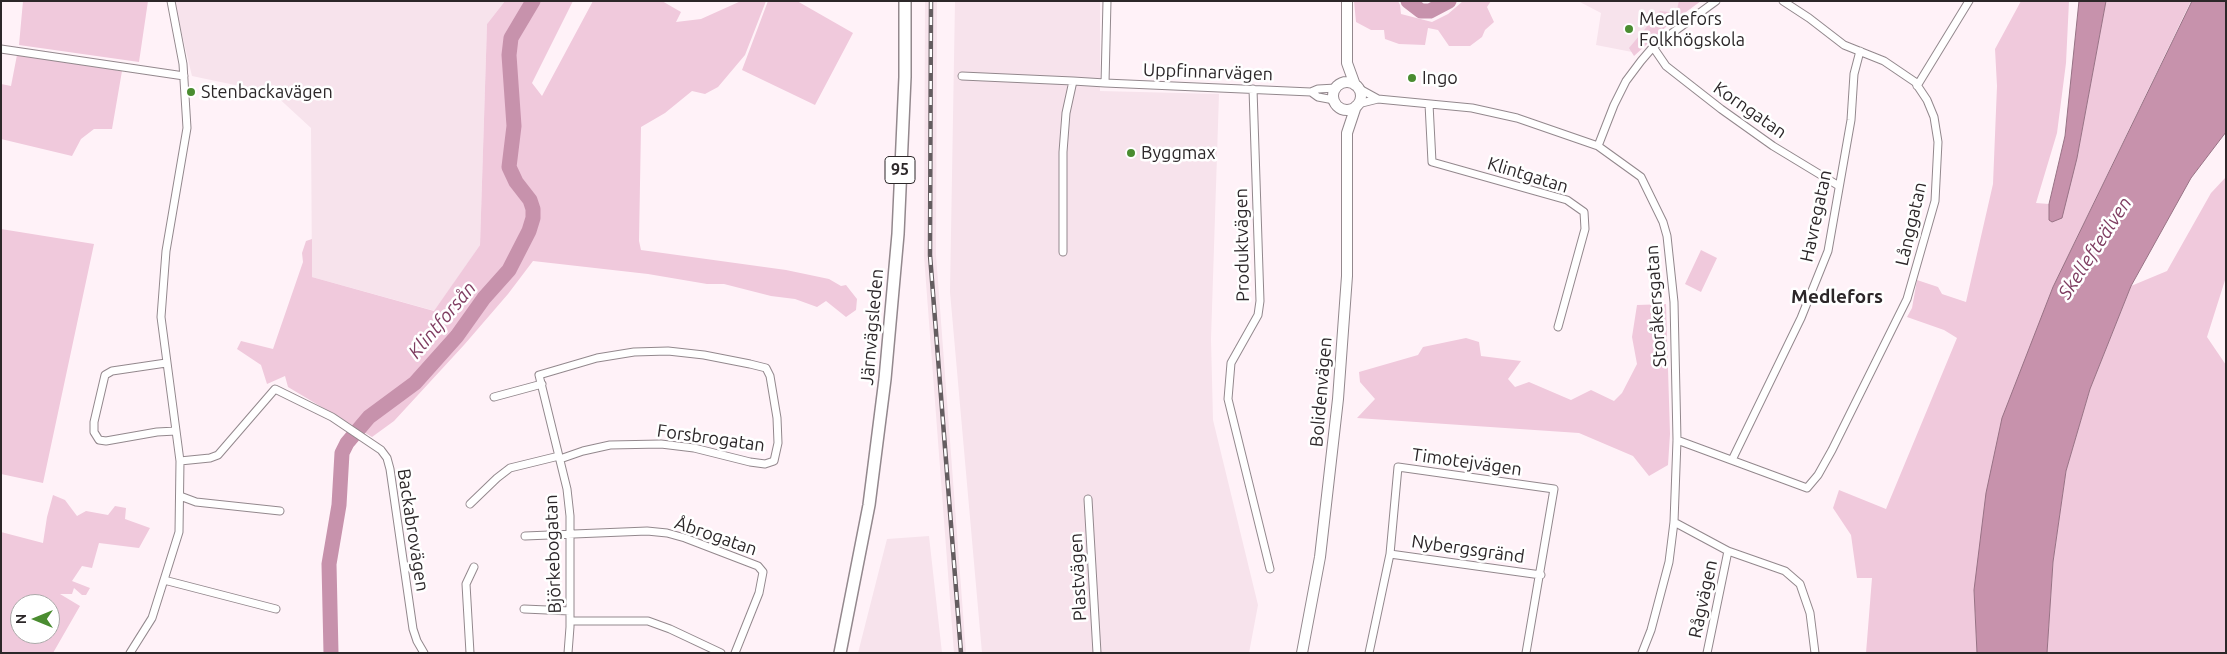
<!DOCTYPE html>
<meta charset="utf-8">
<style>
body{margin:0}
#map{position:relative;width:2227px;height:654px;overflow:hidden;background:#fff2f8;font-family:Ubuntu,sans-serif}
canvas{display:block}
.frame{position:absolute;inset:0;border:2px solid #2c2729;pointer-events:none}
.north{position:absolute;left:10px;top:594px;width:50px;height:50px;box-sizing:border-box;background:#fff;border:1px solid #aba9a9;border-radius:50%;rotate:270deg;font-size:14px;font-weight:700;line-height:20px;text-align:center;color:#2c2729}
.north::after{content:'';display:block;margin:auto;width:18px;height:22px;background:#4a8c30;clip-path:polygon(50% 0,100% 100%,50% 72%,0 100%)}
</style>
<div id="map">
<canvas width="2227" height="654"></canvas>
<div class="frame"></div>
<div class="north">N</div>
</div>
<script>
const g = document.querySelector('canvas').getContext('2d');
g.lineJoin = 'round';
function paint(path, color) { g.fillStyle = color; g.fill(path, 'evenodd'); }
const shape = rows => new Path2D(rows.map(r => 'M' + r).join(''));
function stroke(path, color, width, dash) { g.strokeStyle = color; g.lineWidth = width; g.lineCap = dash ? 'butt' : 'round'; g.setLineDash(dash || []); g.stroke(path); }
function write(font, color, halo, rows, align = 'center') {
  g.font = font + ' Ubuntu,sans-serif'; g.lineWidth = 5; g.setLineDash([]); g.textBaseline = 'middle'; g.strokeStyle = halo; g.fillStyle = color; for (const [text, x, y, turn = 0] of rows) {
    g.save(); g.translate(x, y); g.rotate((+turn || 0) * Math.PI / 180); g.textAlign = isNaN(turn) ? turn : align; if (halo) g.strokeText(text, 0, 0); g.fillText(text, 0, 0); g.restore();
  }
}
const built = shape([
 [174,1,505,1,487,24,480,245,435,311,312,277,311,128,273,93,192,76],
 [925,1,937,1,936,255,966,653,954,653,924,256],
 [955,1,1100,1,1100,91,1219,94,1211,339,1213,420,1258,605,1249,653,982,653,950,292],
 [1578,1,1695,1,1632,52,1596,45,1601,13],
 [929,536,942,653,858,653,887,539]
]);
const green = shape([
 [23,1,148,1,139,62,19,45],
 [505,1,573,1,532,83,542,96,593,1,662,1,681,12,676,22,701,19,741,1,766,1,745,55,718,87,705,94,692,91,665,113,641,127,639,241,641,250,786,270,829,279,841,286,846,285,857,299,856,310,846,317,826,301,817,307,795,299,771,296,724,284,707,284,648,274,533,261,508,294,464,345,394,421,372,437,288,387,285,376,267,384,261,365,237,349,241,341,273,349,303,262,302,253,306,241,312,239,312,277,434,311,480,245,487,24],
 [768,1,797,1,853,33,815,105,742,70],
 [1354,1,1398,1,1400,5,1401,14,1432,22,1448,14,1463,1,1491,1,1487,7,1494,22,1485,30,1482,37,1470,46,1449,46,1438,30,1428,28,1425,45,1399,44,1385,39,1384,30,1371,30,1356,22],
 [1679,1,1701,1,1667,26,1634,56,1629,48,1660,11,1676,13],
 [2021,1,2069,1,2066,63,2057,133,2036,203,2049,204,2049,220,2077,158,2106,1,2191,1,2053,287,2031,348,1974,590,1977,653,1866,653,1872,578,1857,578,1851,535,1833,508,1839,490,1886,509,1957,338,1944,330,1907,317,1912,308,1917,280,1938,287,1942,294,1966,302,1993,184,1997,86,1995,49],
 [17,55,122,71,112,129,94,129,81,139,72,156,1,139,1,84,11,86],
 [2226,177,2226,277,2207,337,2226,365,2226,653,2047,653,2053,562,2066,471,2090,389,2131,286,2167,271,2211,193],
 [1,229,94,244,43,483,1,474],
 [1701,250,1717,258,1701,292,1685,284],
 [1666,304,1670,434,1668,465,1649,476,1633,456,1579,433,1357,418,1375,399,1360,382,1359,372,1418,355,1423,347,1466,338,1479,342,1481,356,1521,361,1508,379,1515,387,1529,382,1571,400,1591,390,1614,401,1622,393,1637,364,1632,337,1637,305],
 [53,495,65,500,77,516,86,511,108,515,115,506,126,508,125,519,150,528,139,548,99,543,92,568,82,566,72,581,90,588,86,595,82,595,74,588,72,594,60,594,80,606,53,653,1,653,1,532,43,543,47,517],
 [20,604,50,604,50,634,20,634]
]);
const water = shape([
 [2079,1,2106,1,2077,158,2062,218,2052,222,2049,220,2049,204,2065,136,2079,1],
 [2192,1,2226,1,2226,132,2191,178,2131,286,2090,389,2066,471,2053,562,2047,653,1977,653,1974,590,1986,493,2002,418,2053,287,2192,1]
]);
const river = shape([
 [1408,1,1421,11,1430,11,1449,1],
 [331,653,329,564,339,505,342,453,347,443,369,417,415,383,457,336,484,298,509,270,529,231,533,218,533,209,530,200,516,182,509,167,514,126,509,55,511,38,533,1]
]);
const street = shape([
 [1107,1,1105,83,1311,92,1318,89,1336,88],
 [1653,47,1666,66,1721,109,1773,146,1839,186],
 [1,49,184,76],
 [962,76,1073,81],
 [1917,86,1969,1],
 [1358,88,1378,99,1472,108,1517,118,1598,146,1641,177,1663,222,1667,236,1674,302,1677,440,1674,522,1669,562,1651,630,1642,653],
 [1253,89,1260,301,1258,315,1231,363,1228,399,1270,569],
 [1311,92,1318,97,1334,100],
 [1358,104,1378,99],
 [1429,104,1432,162,1567,200,1584,212,1585,229,1558,327],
 [1598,146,1614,105,1626,81,1641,61,1653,47,1716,1],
 [1063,252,1063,152,1066,113,1073,81,1105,83],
 [166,363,112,371,105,375,94,422,94,432,99,440,106,441,157,432,176,431],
 [494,397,542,384],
 [1677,440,1807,488,1818,475,1832,450,1907,299,1935,201,1938,142,1934,117,1927,100,1915,82,1884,61,1844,45,1809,18,1783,1],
 [560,459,583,451,610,445,661,444,694,448,750,462,765,464,774,461,778,443,777,418,770,376,766,368,750,364,704,355,668,351,634,352,597,358,539,375,567,489,570,516,570,627,568,653],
 [1732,460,1801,318,1828,251,1851,120,1854,74,1860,51],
 [180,461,210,458,218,455,275,389,332,417,381,450,387,458,390,469,413,629,417,641,424,653],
 [180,496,196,502,280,511],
 [1088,499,1097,653],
 [470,504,497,478,510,468,559,456],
 [1674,522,1728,551,1785,571,1800,584,1810,613,1815,653],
 [525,536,647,531,667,533,685,538,758,566,763,572,759,593,735,653],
 [1390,554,1541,575],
 [164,580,276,609],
 [524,609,570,611],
 [570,621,648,621,670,629,721,653],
 [130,653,152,618,179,532,180,461,161,317,166,251,187,128,183,64,171,1],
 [470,653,466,584,474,567],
 [1369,653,1390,554,1398,467,1554,489,1526,653],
 [1707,653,1728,551]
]);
const secondary = shape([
 [1347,1,1347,63,1355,85],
 '1333 96a14 14 0 1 1 28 0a14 14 0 1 1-28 0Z',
 [1302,653,1320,557,1338,399,1347,276,1347,133,1356,106]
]);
const primary = shape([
 [840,653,869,505,885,379,898,234,905,77,905,1]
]);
const rail = shape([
 [931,1,930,255,961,653]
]);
const markers = [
 [1629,29,5,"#4a8c30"],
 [1412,78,5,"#4a8c30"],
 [191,92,5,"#4a8c30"],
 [1131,153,5,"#4a8c30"]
];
const shields = [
 [900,170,30]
];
const shieldNames = [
 ["95",900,170]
];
const poiNames = [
 ["Medlefors",1639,19],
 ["Folkhögskola",1639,40],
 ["Ingo",1422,78],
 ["Stenbackavägen",201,92],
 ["Byggmax",1141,153]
];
const streetNames = [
 ["Uppfinnarvägen",1208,72,2],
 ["Korngatan",1750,110,35],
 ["Klintgatan",1528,175,17],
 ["Havregatan",1816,216,-78],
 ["Långgatan",1911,224,-77],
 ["Produktvägen",1242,245,-91],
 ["Storåkersgatan",1656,306,-94],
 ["Järnvägsleden",872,327,-85],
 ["Bolidenvägen",1321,392,-85],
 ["Forsbrogatan",711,438,8],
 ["Timotejvägen",1467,462,8],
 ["Backabrovägen",413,530,81],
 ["Åbrogatan",716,536,19],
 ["Nybergsgränd",1468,549,8],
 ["Björkebogatan",553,554,-92],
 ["Plastvägen",1078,577,-93],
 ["Rågvägen",1703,599,-78]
];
const waterNames = [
 ["Skellefteälven",2095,248,-57],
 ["Klintforsån",442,320,-50]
];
const neighbourhoodNames = [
 ["Medlefors",1837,297]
];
paint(built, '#f7e3ec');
paint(green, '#f0c9dc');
paint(water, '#c792ac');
stroke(water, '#987285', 1);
stroke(river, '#c792ac', 15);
stroke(street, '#93888d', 9);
stroke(secondary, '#93888d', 12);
stroke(primary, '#93888d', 14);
stroke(street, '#fff', 7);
stroke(secondary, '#fff', 10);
stroke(primary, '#fff', 11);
stroke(rail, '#645d60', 4.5);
stroke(rail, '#fff', 2.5, [8]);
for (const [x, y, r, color] of markers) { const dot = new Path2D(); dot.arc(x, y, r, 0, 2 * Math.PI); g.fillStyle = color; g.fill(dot); stroke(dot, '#fff', 2); }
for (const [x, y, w] of shields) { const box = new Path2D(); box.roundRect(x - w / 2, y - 13.5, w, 27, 4); g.fillStyle = '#fff'; g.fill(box); stroke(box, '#2c2729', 1); }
write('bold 16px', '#2c2729', null, shieldNames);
write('18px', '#2c2729', '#fff', poiNames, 'left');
write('18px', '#2c2729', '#fff', streetNames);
write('italic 19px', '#7f3d61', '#fff', waterNames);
write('bold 19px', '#2c2729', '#fff', neighbourhoodNames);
</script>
